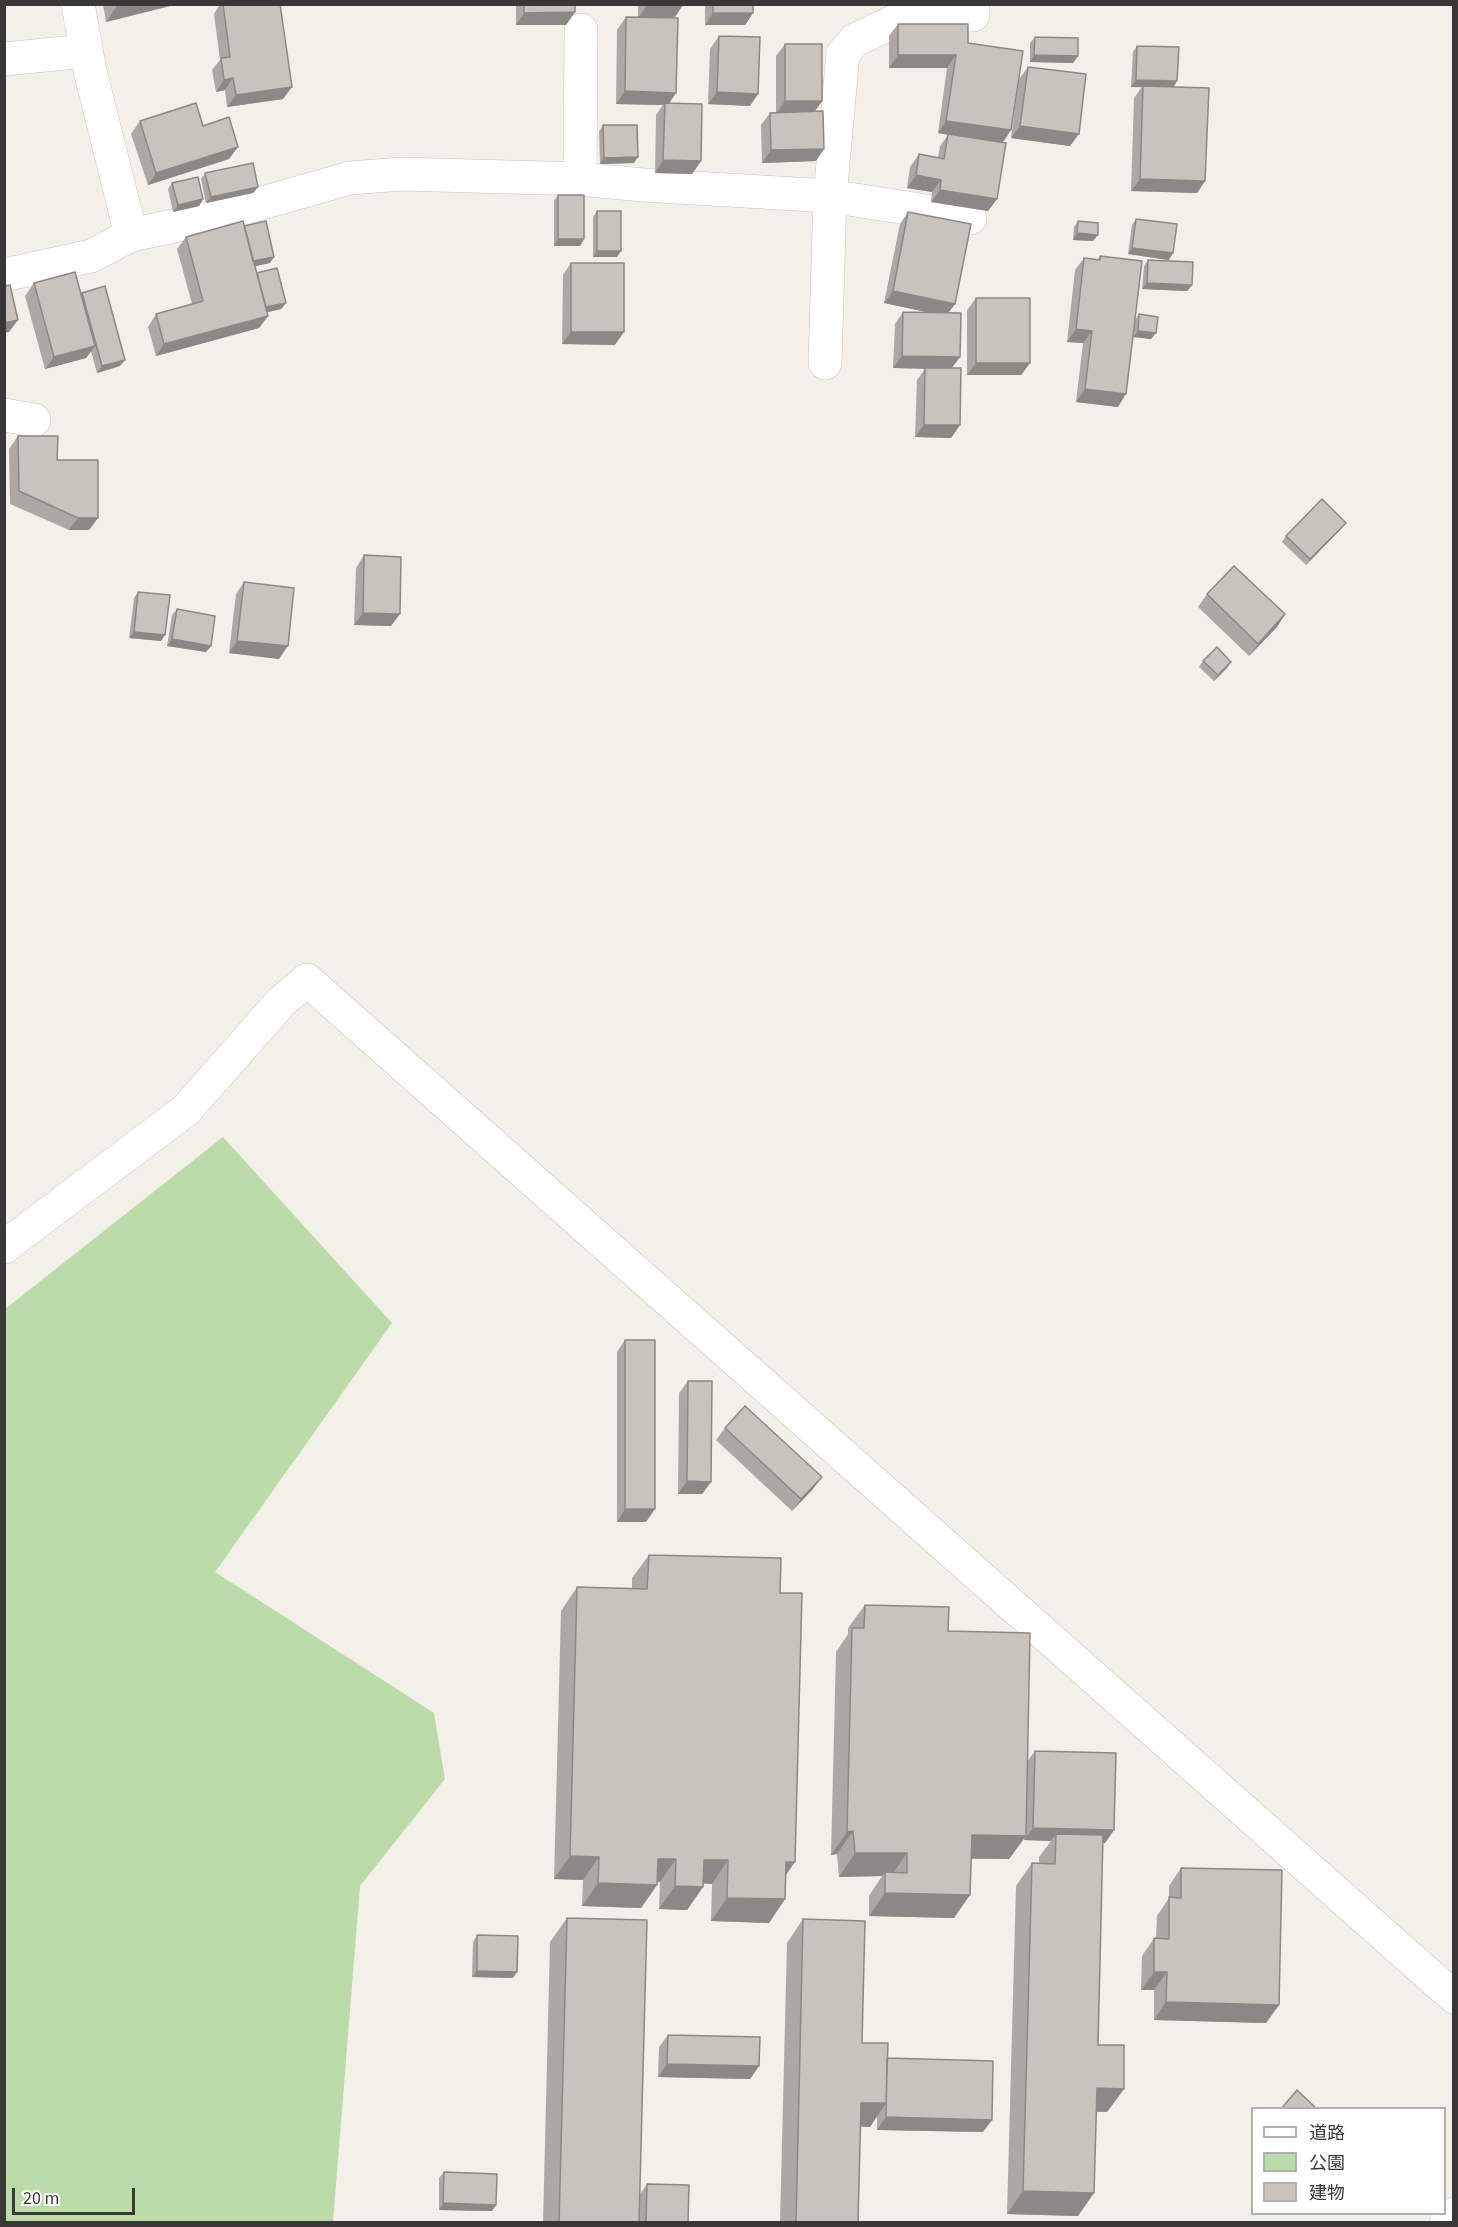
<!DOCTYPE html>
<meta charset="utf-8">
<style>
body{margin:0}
#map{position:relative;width:1458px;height:2227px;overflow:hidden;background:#f3efe9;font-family:"Source Sans 3","Noto Sans JP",sans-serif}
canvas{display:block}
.frame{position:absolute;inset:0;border:6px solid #393836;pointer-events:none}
.legend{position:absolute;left:1251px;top:2107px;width:195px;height:108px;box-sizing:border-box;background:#fff;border:2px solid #b0afaf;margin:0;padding:8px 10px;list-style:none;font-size:18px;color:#393836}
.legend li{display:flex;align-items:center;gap:12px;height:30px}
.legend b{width:30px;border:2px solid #b0afaf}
.scale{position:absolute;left:12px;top:2188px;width:123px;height:27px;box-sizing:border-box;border:3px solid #393836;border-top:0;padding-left:8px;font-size:18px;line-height:21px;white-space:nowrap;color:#393836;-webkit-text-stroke:4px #fff;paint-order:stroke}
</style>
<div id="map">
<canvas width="1458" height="2227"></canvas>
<div class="frame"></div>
<ul class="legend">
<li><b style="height:8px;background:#fff"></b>道路</li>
<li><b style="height:16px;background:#bbdca9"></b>公園</li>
<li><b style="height:16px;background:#c9c3be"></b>建物</li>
</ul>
<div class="scale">20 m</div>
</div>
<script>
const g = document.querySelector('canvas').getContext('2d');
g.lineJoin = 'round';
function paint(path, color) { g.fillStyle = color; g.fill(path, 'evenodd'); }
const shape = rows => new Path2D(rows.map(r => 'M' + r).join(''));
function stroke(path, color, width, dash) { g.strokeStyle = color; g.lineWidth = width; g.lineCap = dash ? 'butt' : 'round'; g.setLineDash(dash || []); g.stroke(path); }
const green = shape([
 [223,1137,392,1323,215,1572,434,1713,445,1779,360,1886,333,2222,5,2222,5,1309]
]);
const minor = shape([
 [78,4,90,71,131,235],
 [4,59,86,51],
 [580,179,581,30],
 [4,275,91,256,131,235,202,220,350,178,402,174,580,179,643,185,830,196,970,218],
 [825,363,830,196,843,54,855,40,906,16,973,15,973,4],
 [4,415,34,420],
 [4,1247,186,1110,281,1002,307,980,1454,1997],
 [1446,2222,1454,2214]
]);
const wall = shape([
 [103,4,178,4,106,22],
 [220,4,280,4,283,99,227,107,225,90,216,92,212,70,220,60,214,14],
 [516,4,575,4,575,12,566,25,516,25],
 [638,4,683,4,675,17,646,18,669,103,701,161,692,174,655,173,656,115,663,105,616,104,617,30,626,17,638,18],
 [705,4,753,4,753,13,745,25,705,25],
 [898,24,968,43,1011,130,1003,142,997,199,988,211,931,202,932,192,907,188,910,167,919,154,938,157,940,146,948,135,938,133,947,68,889,68,889,36],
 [719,36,750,106,708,104,710,49],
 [1035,37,1078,56,1073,63,1030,62,1030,43],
 [785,44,822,101,814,112,816,161,762,163,761,125,770,113,776,112,776,56],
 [1137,46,1173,87,1205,181,1197,193,1131,191,1134,98,1142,87,1131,87,1133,52],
 [1028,67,1070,146,1011,138,1019,79],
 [140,121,203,126,229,159,148,185,131,134],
 [603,125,634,163,600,164,599,131],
 [205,173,258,187,253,193,206,203,201,179],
 [172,183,203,199,199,206,173,212,168,189],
 [558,195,584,239,580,246,554,246,554,201],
 [597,211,617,257,593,257,593,217],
 [908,212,955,304,948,313,952,368,960,425,951,438,915,437,917,380,925,369,893,368,895,324,903,312,926,312,884,303,900,224],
 [1136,219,1169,260,1128,254,1132,225],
 [1078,221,1093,241,1073,240,1074,227],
 [244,226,270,263,255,266,257,273,286,303,281,309,267,312,268,316,259,328,156,356,148,327,156,314,192,304,177,249,186,237],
 [1100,256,1135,320,1139,314,1151,339,1133,337,1118,407,1076,402,1083,343,1067,342,1075,270,1084,258,1098,259],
 [1148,260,1192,285,1187,291,1142,289,1144,266],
 [571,263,615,345,562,344,563,275],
 [34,283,81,294,82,293,120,366,97,373,91,351,86,358,45,369,25,296],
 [976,298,1030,363,1021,375,967,375,967,310],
 [18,436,89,530,69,530,10,504,9,449],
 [1341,529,1306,565,1282,542,1286,536],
 [364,555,391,626,354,625,356,568],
 [244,582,279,659,229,653,236,594],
 [138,592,161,641,129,638,134,598],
 [1207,594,1285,614,1277,627,1249,656,1198,607],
 [177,609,211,646,206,652,167,646,172,615],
 [1203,661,1227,668,1214,681,1199,667],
 [625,1340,646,1522,617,1522,617,1352],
 [688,1381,711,1482,702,1494,678,1494,679,1393],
 [725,1428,813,1489,792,1511,716,1440],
 [649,1555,780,1593,786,1875,785,1899,769,1923,711,1921,712,1884,703,1883,703,1887,687,1910,659,1909,660,1882,657,1882,657,1885,641,1908,582,1906,583,1880,554,1879,561,1611,577,1587,632,1589,632,1578],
 [865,1605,948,1631,1027,1762,1035,1751,1114,1830,1105,1843,1103,1843,1098,2045,1124,2089,1107,2112,1097,2112,1078,2216,1007,2214,1016,1886,1032,1863,1039,1863,1039,1857,1051,1841,1024,1840,1024,1838,1009,1859,971,1859,954,1918,869,1916,869,1896,882,1876,839,1877,837,1854,831,1855,836,1652,848,1634,848,1628],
 [1181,1868,1279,2005,1266,2023,1154,2020,1154,1990,1141,1990,1142,1956,1154,1938,1156,1938,1157,1916,1169,1898,1169,1886],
 [567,1918,640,2194,647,2184,688,2223,543,2223,550,1942],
 [803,1919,862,2043,887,2058,983,2132,877,2130,877,2115,870,2127,860,2126,858,2223,780,2223,787,1943],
 [477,1935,513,1978,472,1977,473,1942],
 [668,2035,759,2066,750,2079,658,2077,659,2047],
 [444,2172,492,2211,439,2210,439,2178]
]);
const shadedWall = shape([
 [118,4,178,4,106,22],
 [647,5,683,5,675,17,638,18],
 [575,12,566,25,516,25,524,13],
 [713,13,753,13,745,25,705,25],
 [898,55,956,55,947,68,889,68],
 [1034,55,1078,56,1073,63,1030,62],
 [233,78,225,90,216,92,224,80],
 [1136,80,1177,81,1173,88,1131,87],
 [292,87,283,99,227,107,236,95],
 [625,91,676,93,668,105,665,103,663,105,616,104],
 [717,92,758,94,750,106,708,104],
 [785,101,822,101,813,114,776,114],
 [946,121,1011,130,1002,143,938,133],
 [1020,126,1079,134,1070,146,1011,138],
 [238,147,229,159,148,185,156,173],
 [824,149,816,161,762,163,771,150],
 [638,157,634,163,600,164,604,158],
 [663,160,701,161,692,174,655,173],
 [916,175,941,180,932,192,907,188],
 [1140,179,1205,181,1197,193,1131,191],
 [258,187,253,193,206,203,211,197],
 [940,190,997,199,988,211,931,202],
 [203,199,199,206,173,212,178,205],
 [1077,233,1098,235,1093,241,1073,240],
 [558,239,584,239,580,246,554,246],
 [1132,248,1173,253,1169,260,1128,254],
 [597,251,621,251,617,257,593,257],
 [274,257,270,263,247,268,252,261],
 [1147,283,1192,285,1187,291,1142,289],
 [893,291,955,304,946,316,884,303],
 [286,303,281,309,260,314,264,307],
 [268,316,259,328,156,356,164,344],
 [18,320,9,332,4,333,4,323],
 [1076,329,1092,331,1083,343,1067,342],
 [1138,331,1156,333,1151,339,1133,337],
 [571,332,624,332,615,345,562,344],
 [95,346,86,358,45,369,54,357],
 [902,356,960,357,951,369,893,368],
 [125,360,120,366,97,373,102,366],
 [976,363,1030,363,1021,375,967,375],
 [1085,389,1126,394,1118,407,1076,402],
 [924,425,960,425,951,438,915,437],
 [78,518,98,518,89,530,69,530],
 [1346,523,1341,529,1306,565,1310,559],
 [363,613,400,614,391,626,354,625],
 [1285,614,1277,627,1249,656,1258,644],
 [134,632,165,635,161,641,129,638],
 [172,639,211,646,206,652,167,646],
 [237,641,288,646,279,659,229,653],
 [1231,662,1227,668,1214,681,1218,675],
 [822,1477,813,1489,792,1511,801,1499],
 [687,1481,711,1482,702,1494,678,1494],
 [625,1509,655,1509,646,1522,617,1522],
 [1033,1828,1114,1830,1105,1843,1055,1841,1056,1834,1051,1841,1024,1840],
 [853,1831,837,1854,831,1855,847,1832],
 [972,1835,1026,1836,1009,1859,955,1858],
 [855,1853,907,1853,891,1876,885,1872,882,1876,839,1877],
 [570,1856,599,1857,583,1880,554,1879],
 [658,1859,676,1859,660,1882,642,1882],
 [704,1860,728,1860,712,1884,688,1883],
 [786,1862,795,1862,779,1885],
 [598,1883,657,1885,641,1908,582,1906],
 [675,1886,703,1887,687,1910,659,1909],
 [885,1893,970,1895,954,1918,869,1916],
 [727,1898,785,1899,769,1923,711,1921],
 [477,1971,517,1972,513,1978,472,1977],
 [1154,1972,1167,1972,1154,1990,1141,1990],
 [1166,2002,1279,2005,1266,2023,1154,2020],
 [667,2064,759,2066,750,2079,658,2077],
 [1097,2088,1124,2089,1107,2112,1081,2111],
 [861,2103,886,2103,870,2127,844,2126],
 [886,2117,992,2120,983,2132,877,2130],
 [1023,2191,1094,2193,1078,2216,1007,2214],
 [443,2203,496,2205,492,2211,439,2210]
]);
const building = shape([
 [223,4,280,4,292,87,236,95,233,78,224,80,221,58,230,57,223,4],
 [524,4,575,4,575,12,524,13,524,4],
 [647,4,683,4,683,5,647,5,647,4],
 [713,4,753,4,753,13,713,13,713,4],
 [626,17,678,18,676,93,625,91,626,17],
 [898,24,968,24,968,43,1023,51,1011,130,946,121,956,55,898,55,898,24],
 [719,36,760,37,758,94,717,92,719,36],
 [1035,37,1078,38,1078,56,1034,55,1035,37],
 [785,44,822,44,822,101,785,101,785,44],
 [1137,46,1179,47,1177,81,1136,80,1137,46],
 [1028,67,1086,74,1079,134,1020,126,1028,67],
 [1143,86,1209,88,1205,181,1140,179,1143,86],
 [196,103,203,126,229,117,238,147,156,173,140,121,196,103],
 [665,103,702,104,701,161,663,160,665,103],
 [823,111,824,149,771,150,770,113,823,111],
 [603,125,637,125,638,157,604,158,603,125],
 [948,134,1006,143,997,199,940,190,941,180,916,175,919,154,944,159,948,134],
 [253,163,258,187,211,197,205,173,253,163],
 [198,177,203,199,178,205,172,183,198,177],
 [558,195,584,195,584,239,558,239,558,195],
 [597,211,621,211,621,251,597,251,597,211],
 [908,212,971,224,955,304,893,291,908,212],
 [1136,219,1177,224,1173,253,1132,248,1136,219],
 [243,221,268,316,164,344,156,314,203,301,186,237,243,221],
 [266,221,274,257,253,261,244,226,266,221],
 [1078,221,1098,223,1098,235,1077,233,1078,221],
 [1100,256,1142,261,1126,394,1085,389,1092,331,1076,329,1084,258,1100,260,1100,256],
 [1148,260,1193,262,1192,285,1147,283,1148,260],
 [571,263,624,263,624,332,571,332,571,263],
 [277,268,286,303,266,307,257,273,277,268],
 [75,272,95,346,54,357,34,283,75,272],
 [10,285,18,320,4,323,4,286,10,285],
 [105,286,125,360,102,366,82,293,105,286],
 [976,298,1030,298,1030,363,976,363,976,298],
 [903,312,961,313,960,357,902,356,903,312],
 [1139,314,1158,317,1156,333,1138,331,1139,314],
 [925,368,961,368,960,425,924,425,925,368],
 [18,436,58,436,57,460,98,460,98,518,78,518,19,491,18,436],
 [1322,499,1346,523,1310,559,1286,536,1322,499],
 [364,555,401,557,400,614,363,613,364,555],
 [1234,566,1285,614,1258,644,1207,594,1234,566],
 [244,582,294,588,288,646,237,641,244,582],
 [138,592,170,595,165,635,134,632,138,592],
 [177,609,215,616,211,646,172,639,177,609],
 [1217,647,1231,662,1218,675,1203,661,1217,647],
 [625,1340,655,1340,655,1509,625,1509,625,1340],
 [688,1381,712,1381,711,1482,687,1481,688,1381],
 [745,1406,822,1477,801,1499,725,1428,745,1406],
 [649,1555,781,1558,780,1593,802,1593,795,1862,786,1862,785,1899,727,1898,728,1860,704,1860,703,1887,675,1886,676,1859,658,1859,657,1885,598,1883,599,1857,570,1856,577,1587,647,1589,649,1555],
 [865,1605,949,1607,948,1631,1030,1633,1026,1836,972,1835,970,1895,885,1893,885,1872,907,1873,907,1853,855,1853,853,1831,847,1832,852,1628,864,1628,865,1605],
 [1035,1751,1116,1753,1114,1830,1033,1828,1035,1751],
 [1056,1834,1103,1835,1098,2045,1124,2045,1124,2089,1097,2088,1094,2193,1023,2191,1032,1863,1055,1864,1056,1834],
 [1181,1868,1282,1870,1279,2005,1166,2002,1167,1972,1154,1972,1154,1938,1169,1939,1169,1897,1181,1898,1181,1868],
 [567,1918,647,1920,639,2223,559,2223,567,1918],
 [803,1919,865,1921,862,2043,888,2043,886,2103,861,2103,858,2223,796,2223,803,1919],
 [477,1935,518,1936,517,1972,477,1971,477,1935],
 [668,2035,760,2037,759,2066,667,2064,668,2035],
 [887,2058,993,2061,992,2120,886,2117,887,2058],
 [1297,2090,1317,2109,1281,2109,1297,2090],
 [444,2172,497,2174,496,2205,443,2203,444,2172],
 [647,2184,689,2185,688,2223,646,2223,647,2184]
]);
paint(green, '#bbdca9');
stroke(minor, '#c7c3bd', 34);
stroke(minor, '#fff', 33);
paint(wall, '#ada8a3');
paint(shadedWall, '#8d8885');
paint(building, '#c9c3be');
stroke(building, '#8d8885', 1.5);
</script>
